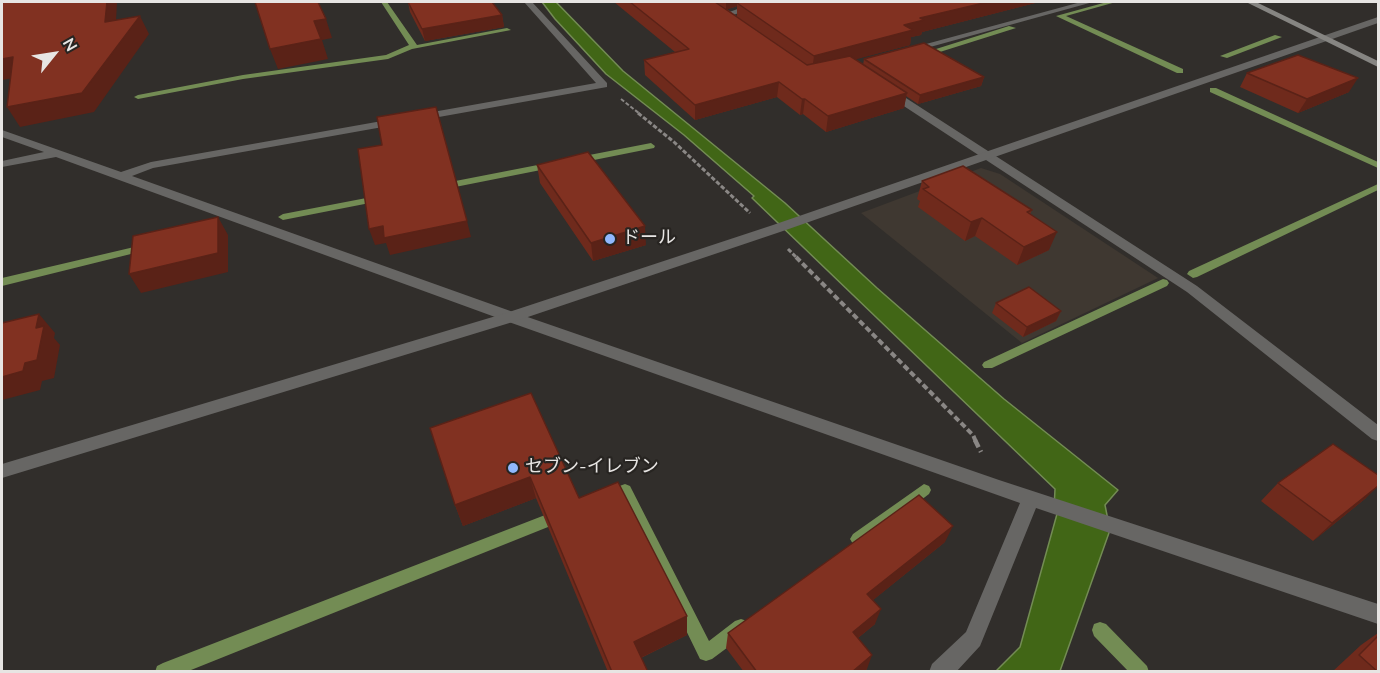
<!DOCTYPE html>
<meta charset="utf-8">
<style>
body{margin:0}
#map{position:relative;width:1380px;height:673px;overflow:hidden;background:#312e2b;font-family:"Nunito Sans",sans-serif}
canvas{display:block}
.frame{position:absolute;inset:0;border:3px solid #e7e5e3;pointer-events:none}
.north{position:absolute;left:24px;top:24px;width:60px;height:60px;-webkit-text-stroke:4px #272421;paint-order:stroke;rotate:60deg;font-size:16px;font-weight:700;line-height:24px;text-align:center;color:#e7e5e3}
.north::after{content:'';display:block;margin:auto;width:21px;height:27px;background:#e7e5e3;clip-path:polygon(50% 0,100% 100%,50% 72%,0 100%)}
</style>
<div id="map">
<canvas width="1380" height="673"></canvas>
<div class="frame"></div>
<div class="north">N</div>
</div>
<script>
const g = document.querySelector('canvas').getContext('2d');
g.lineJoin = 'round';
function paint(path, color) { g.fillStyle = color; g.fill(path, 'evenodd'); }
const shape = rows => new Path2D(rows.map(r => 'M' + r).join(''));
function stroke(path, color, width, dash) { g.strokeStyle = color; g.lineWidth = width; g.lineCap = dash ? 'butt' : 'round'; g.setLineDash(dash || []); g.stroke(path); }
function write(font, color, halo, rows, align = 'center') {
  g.font = font + ' "Nunito Sans","Noto Sans JP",sans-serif'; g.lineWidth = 4.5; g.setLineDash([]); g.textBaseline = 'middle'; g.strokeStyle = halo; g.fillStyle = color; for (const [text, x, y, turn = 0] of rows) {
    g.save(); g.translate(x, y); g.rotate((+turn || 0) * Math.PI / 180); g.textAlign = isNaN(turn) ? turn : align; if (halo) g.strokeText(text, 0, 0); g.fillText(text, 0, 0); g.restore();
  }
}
const built = shape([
 [981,168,1000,174,1158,278,1022,343,861,213]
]);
const water = shape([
 [542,2,556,2,623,71,785,203,877,288,1004,399,1118,490,1105,505,1110,530,1060,671,996,671,1020,647,1057,514,1054,509,1055,489,752,198,754,196,684,135,606,74,555,19,542,2]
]);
const stream = shape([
 [381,2,387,2,417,45,507,28,511,30,412,49,388,59,243,79,138,99,134,97,138,95,243,75,386,55,409,45,381,2],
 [1107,2,1116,2,1066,16,1183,69,1183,73,1177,73,1056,16,1107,2],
 [1009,26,1016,28,924,57,917,55,1009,26],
 [1275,35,1282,37,1227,58,1220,56,1275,35],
 [1210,88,1216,88,1378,162,1378,168,1210,92,1210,88],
 [651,143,655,146,654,148,579,163,574,160,579,157,651,143],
 [553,162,556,163,556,167,440,190,435,187,440,184,553,162],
 [1378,184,1378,190,1197,277,1193,278,1187,274,1189,271,1378,184],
 [382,195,385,196,385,200,283,220,278,217,283,214,382,195],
 [147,244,151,245,152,247,151,249,2,286,2,278,147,244],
 [1163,279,1167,280,1169,283,1167,286,992,368,984,368,982,365,984,362,1163,279],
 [625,484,630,486,709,641,735,621,741,619,747,621,749,627,747,633,712,659,706,661,700,659,621,497,608,502,603,500,601,496,603,492,625,484],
 [924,484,929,486,931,490,929,494,863,544,858,546,853,544,850,539,853,534,924,484],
 [558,510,563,511,565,516,563,521,186,672,155,672,157,666,163,663,558,510],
 [1100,622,1106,624,1147,666,1149,672,1129,672,1094,636,1092,630,1094,624,1100,622]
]);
const pathFar3 = shape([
 [621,99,640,114]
]);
const pathFar2 = shape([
 [638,113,674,142,750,213],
 [788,249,798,259]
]);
const pathFar1 = shape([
 [796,257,973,435,976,442]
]);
const path = shape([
 [975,440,981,452]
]);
const minor = shape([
 [524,2,532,2,607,83,607,87,153,168,132,176,516,313,999,480,1378,604,1378,624,1036,508,980,646,956,672,929,672,932,664,966,632,1020,503,506,321,56,157,2,167,2,161,44,152,2,137,2,130,121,172,151,162,596,83,524,2],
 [757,2,768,2,728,17,721,15,757,2],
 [1081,2,1093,2,912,52,904,50,1081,2],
 [884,89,892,89,1197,286,1378,425,1378,441,1372,439,1187,292,884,93,884,89]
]);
const tertiary = shape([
 [1378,17,1378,23,783,231,516,321,2,478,2,464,506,313,773,225,1378,17]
]);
const secondary = shape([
 [1246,2,1256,2,1378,61,1378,67,1246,2]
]);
const wall = shape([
 [408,2,502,15,504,27,425,41,410,12],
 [614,2,1039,2,922,32,921,35,911,37,910,45,855,59,863,65,864,59,984,77,981,86,918,104,906,96,904,108,826,132,803,114,800,115,777,97,695,120,645,75,644,60,675,52],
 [737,6,737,16,727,9,735,7],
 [1247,73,1349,92,1298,113,1240,87],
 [537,165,646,245,593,261,540,183],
 [922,181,1032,210,1030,214,1049,250,1017,265,975,236,965,241,918,207,920,201,917,199],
 [996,303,1061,311,1056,321,1023,337,992,313],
 [430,428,579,498,687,616,687,635,641,658,648,672,608,672,536,498,463,526,455,505],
 [1278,483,1366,498,1313,541,1261,501],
 [945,542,873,600,875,624,858,638,867,669,863,672,744,672,726,648,728,633],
 [1378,633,1378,672,1332,672,1361,645]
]);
const shadedWall = shape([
 [107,2,117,2,115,40,105,22],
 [726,2,751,2,737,3,737,6,726,10],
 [988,2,1039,2,922,32,921,35,911,37,910,45,812,71,814,56,904,25,920,18],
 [502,15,504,27,425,41,422,29],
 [140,16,149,34,94,112,20,127,7,107],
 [326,19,332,38,322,40,328,59,278,69,270,49,314,21],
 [13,57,25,76,2,80,2,59],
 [984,77,981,86,918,104,920,95],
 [1358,78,1349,92,1298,113,1307,99],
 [779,82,777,97,695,120,695,105],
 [907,93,904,108,826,132,828,116],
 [802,99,805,99,803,114,800,115],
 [218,217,228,235,228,272,141,293,129,274],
 [982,218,975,236,965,241,971,222],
 [467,221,471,237,390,255,386,243,375,245,369,229,383,226],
 [645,226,646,245,593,261,591,243],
 [1057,232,1049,250,1017,265,1024,247],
 [1061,311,1056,321,1023,337,1027,327],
 [39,314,55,333,54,338,60,345,54,378,42,381,40,390,2,400,2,377,36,328],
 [530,477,536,498,463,526,455,505],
 [1378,486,1366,498,1313,541,1332,523],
 [953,526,945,542,862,609,867,594],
 [881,609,875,624,847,647,853,632],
 [687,616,687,635,636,660,634,642],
 [872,655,867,669,863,672,852,672]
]);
const building = shape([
 [2,2,107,2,105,22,140,16,82,93,7,107,13,57,2,59,2,2],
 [255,2,318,2,326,19,314,21,321,39,270,49,255,2],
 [408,2,492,2,502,15,422,29,408,2],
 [630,2,715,2,807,65,850,56,907,93,828,116,805,99,802,99,779,82,695,105,644,60,689,49,630,2],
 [740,2,988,2,920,18,924,20,904,25,913,30,814,56,737,3,740,2],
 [924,43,984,77,920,95,864,59,924,43],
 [1298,55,1358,78,1307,99,1247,73,1298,55],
 [436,107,467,221,384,238,383,226,369,229,358,149,382,145,377,117,436,107],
 [588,152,645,226,591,243,537,165,588,152],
 [963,166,1032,210,1027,212,1057,232,1024,247,982,218,971,222,923,189,929,187,922,181,963,166],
 [218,217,218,253,129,274,133,236,218,217],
 [1029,287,1061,311,1027,327,996,303,1029,287],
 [39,314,36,328,44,326,37,360,25,363,23,371,2,377,2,323,39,314],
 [531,393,579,498,618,482,687,616,634,642,648,672,612,672,530,477,455,505,430,428,531,393],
 [1333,444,1378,475,1378,486,1332,523,1278,483,1333,444],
 [919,495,953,526,867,594,881,609,853,632,872,655,852,672,757,672,728,633,919,495],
 [1378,636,1378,672,1359,655,1378,636]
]);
const markers = [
 [610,239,6,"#90b8fd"],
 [513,468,6,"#90b8fd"]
];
const poiNames = [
 ["ドール",622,239],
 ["セブン-イレブン",525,468]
];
paint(built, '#3f3831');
paint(water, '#416616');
stroke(water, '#738c54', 1.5);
paint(stream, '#738c54');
stroke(pathFar3, '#8a8785', 2, [4, 2]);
stroke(pathFar2, '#8a8785', 3, [4.5, 2]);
stroke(pathFar1, '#8a8785', 4, [6, 3]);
stroke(path, '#8a8785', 4.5, [8, 4]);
paint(minor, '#676664');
paint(tertiary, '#676664');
paint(secondary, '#868582');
paint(wall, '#6f2a1c');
paint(shadedWall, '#5a2217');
paint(building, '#813121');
stroke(building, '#5a2217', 1.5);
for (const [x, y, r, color] of markers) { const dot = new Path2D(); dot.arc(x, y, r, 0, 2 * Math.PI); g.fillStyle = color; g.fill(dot); stroke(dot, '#272421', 2); }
write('18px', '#e7e5e3', '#272421', poiNames, 'left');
</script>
